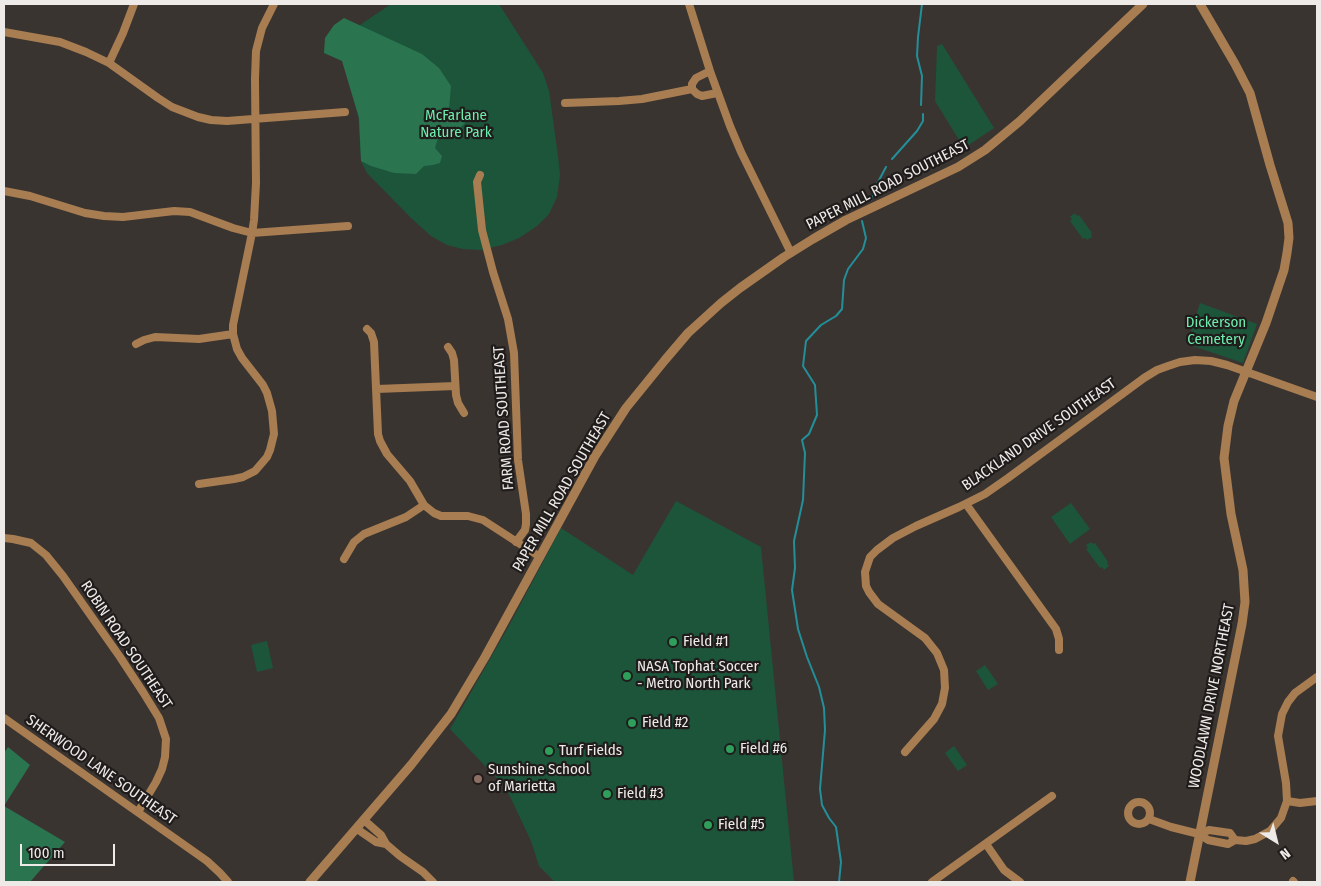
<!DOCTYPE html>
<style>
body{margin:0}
#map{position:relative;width:1321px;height:886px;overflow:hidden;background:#3a3431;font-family:"Fira Sans Condensed",sans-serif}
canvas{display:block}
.frame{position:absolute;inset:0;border:5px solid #eeeae8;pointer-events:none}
.north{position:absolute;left:1251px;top:816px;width:50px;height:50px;-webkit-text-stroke:4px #1f1c1b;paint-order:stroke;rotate:144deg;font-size:14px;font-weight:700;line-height:20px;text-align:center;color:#eeeae8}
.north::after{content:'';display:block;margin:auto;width:18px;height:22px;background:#eeeae8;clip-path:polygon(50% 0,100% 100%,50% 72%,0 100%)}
.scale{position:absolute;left:20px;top:844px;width:95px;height:22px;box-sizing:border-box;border:2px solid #eeeae8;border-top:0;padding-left:6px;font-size:15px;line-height:18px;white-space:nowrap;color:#eeeae8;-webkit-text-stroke:4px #1f1c1b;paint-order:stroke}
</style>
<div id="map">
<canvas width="1321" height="886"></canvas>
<div class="frame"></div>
<div class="north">N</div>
<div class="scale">100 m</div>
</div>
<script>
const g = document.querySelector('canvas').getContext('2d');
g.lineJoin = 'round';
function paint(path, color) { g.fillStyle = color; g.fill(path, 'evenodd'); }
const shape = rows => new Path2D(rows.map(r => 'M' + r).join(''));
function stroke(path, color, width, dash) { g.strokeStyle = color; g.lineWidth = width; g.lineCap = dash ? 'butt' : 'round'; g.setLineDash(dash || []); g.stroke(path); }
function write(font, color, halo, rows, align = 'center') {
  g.font = font + ' "Fira Sans Condensed",sans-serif'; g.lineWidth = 4.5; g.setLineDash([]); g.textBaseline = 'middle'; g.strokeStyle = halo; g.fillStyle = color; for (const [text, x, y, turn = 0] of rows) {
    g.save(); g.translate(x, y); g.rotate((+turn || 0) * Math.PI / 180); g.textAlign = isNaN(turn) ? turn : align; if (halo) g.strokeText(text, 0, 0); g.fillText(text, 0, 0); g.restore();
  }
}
const green = shape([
 [391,4,499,4,543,73,549,91,558,156,560,175,557,197,549,214,537,226,519,238,502,245,481,250,463,249,447,245,431,236,411,218,367,173,361,161,354,36,360,25],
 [942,44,994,128,964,148,935,101,937,46],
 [1075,213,1077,216,1079,215,1092,233,1091,234,1092,237,1087,240,1086,238,1083,239,1070,221,1072,219,1070,217],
 [1200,303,1257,324,1243,363,1187,344],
 [676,501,761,547,794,882,555,882,539,866,531,841,506,788,450,729,510,624,561,528,633,575],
 [1071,503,1090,529,1070,544,1051,517],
 [1091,542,1093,544,1095,543,1108,562,1107,563,1109,566,1104,570,1102,567,1100,568,1086,549,1088,548,1086,545],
 [267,641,273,668,257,672,251,645],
 [985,665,998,684,988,690,976,671],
 [954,746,967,765,958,771,945,753]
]);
const forest = shape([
 [344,18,422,54,439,68,451,86,449,110,460,115,465,123,457,131,446,134,438,138,435,148,442,156,440,163,433,165,424,166,416,174,394,173,371,166,361,161,359,118,342,61,324,53,325,38,334,25],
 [8,747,30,765,4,806,65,842,30,882,8,882,4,881,4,753]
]);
const stream = shape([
 [921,105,922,76,917,56,918,37,922,4],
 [892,159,917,131,923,121,923,114],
 [871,200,877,184,886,167],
 [839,882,841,862,836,827,829,818,822,805,820,789,825,730,824,708,819,687,807,657,798,629,792,590,795,568,794,541,803,500,805,453,802,440,809,434,817,415,815,385,803,366,806,341,821,325,836,316,842,309,844,280,848,269,863,249,866,238,862,221]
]);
const minor = shape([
 [689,4,710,71,730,126,741,152,791,253],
 [4,32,60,42,86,52,109,63,158,98,172,107,198,117,211,120,227,121,345,112],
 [109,63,123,33,134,4],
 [692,89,697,94,702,96,717,93],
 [692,89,692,84,696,78,710,71],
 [565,103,619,101,642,99,692,89],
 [480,175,477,182,482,230,493,272,508,319,514,353,518,460,526,514,526,524,525,530,516,542],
 [4,191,30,196,85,213,104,216,123,217,174,211,190,212,233,228,252,233,348,226],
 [367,329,371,333,374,342,378,434,380,441,387,454,410,481,424,505,434,513,441,516,468,516,483,520,540,557],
 [136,344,144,340,155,337,199,339,233,334],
 [448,347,452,353,454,360,456,395,458,403,464,413],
 [377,389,455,386],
 [199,484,234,479,243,477,255,471,267,457,270,450,274,434,272,411,267,393,263,385,242,358,237,349,233,334,233,325,252,233,254,220,256,183,255,79,256,51,262,28,274,4],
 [966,504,1056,629,1059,639,1059,650],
 [4,538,13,539,31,543,46,555,63,576,120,657,143,692,159,718,166,739,165,757,162,769,156,782,138,812],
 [344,559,354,542,364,534,406,517,424,505],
 [4,718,207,861,220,873,228,882],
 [905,752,934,719,942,704,945,688,944,670,937,653,925,638,878,604,869,592,866,586,865,572,870,557,877,550,893,538,916,526,959,507,985,494,1008,478,1144,378,1157,370,1168,366,1180,362,1195,360,1211,361,1227,365,1317,397],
 [1287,801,1300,803,1317,801],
 '1128 813a11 11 0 1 1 22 0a11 11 0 1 1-22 0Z',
 [1149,819,1171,827,1199,834,1208,840,1228,844,1235,840,1246,841,1255,839,1270,831,1281,818,1287,801,1286,783,1278,736,1282,714,1288,702,1295,693,1317,677],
 [364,820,381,835,386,844,400,856,423,872,433,882],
 [357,829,376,842,386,844],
 [1199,834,1209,830,1230,833,1235,840],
 [986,844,1004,870,1020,882],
 [1293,881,1294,882],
 [932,882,1052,796]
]);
const tertiary = shape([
 [310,882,411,765,451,714,485,657,595,456,626,408,665,360,688,333,721,303,740,288,784,257,813,239,846,220,958,167,985,150,1020,121,1143,4],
 [1190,882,1242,624,1245,602,1243,570,1231,514,1224,458,1228,426,1234,401,1266,323,1284,270,1287,253,1289,238,1288,223,1284,210,1270,165,1250,93,1235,64,1200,4]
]);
const markers = [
 [673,642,5,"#2e9e5b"],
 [627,676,5,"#2e9e5b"],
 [632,723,5,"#2e9e5b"],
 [730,749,5,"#2e9e5b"],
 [549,751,5,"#2e9e5b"],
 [478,779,5,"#8d6e63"],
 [607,794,5,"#2e9e5b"],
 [708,825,5,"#2e9e5b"]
];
const parkNames = [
 ["McFarlane",456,116],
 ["Nature Park",456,133],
 ["Dickerson",1216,323],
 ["Cemetery",1216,340]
];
const streetNames = [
 ["PAPER MILL ROAD SOUTHEAST",888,185,-27],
 ["FARM ROAD SOUTHEAST",504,418,-94],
 ["BLACKLAND DRIVE SOUTHEAST",1039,435,-35],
 ["PAPER MILL ROAD SOUTHEAST",562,492,-60],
 ["ROBIN ROAD SOUTHEAST",126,645,56],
 ["WOODLAWN DRIVE NORTHEAST",1212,696,-79],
 ["SHERWOOD LANE SOUTHEAST",101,770,35]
];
const poiNames = [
 ["Field #1",683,642],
 ["NASA Tophat Soccer",637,667],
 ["- Metro North Park",637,684],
 ["Field #2",642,723],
 ["Field #6",740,749],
 ["Turf Fields",559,751],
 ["Sunshine School",488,770],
 ["of Marietta",488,787],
 ["Field #3",617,794],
 ["Field #5",718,825]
];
paint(green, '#1c553a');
paint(forest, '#2a7450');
stroke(stream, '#238f99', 2);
stroke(minor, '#a77d51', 8);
stroke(tertiary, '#a77d51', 9);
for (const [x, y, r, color] of markers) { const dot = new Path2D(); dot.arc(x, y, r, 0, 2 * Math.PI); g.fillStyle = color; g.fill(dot); stroke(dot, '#1f1c1b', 2); }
write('15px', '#6dedad', '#1f1c1b', parkNames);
write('15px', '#eeeae8', '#1f1c1b', streetNames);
write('15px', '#eeeae8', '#1f1c1b', poiNames, 'left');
</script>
